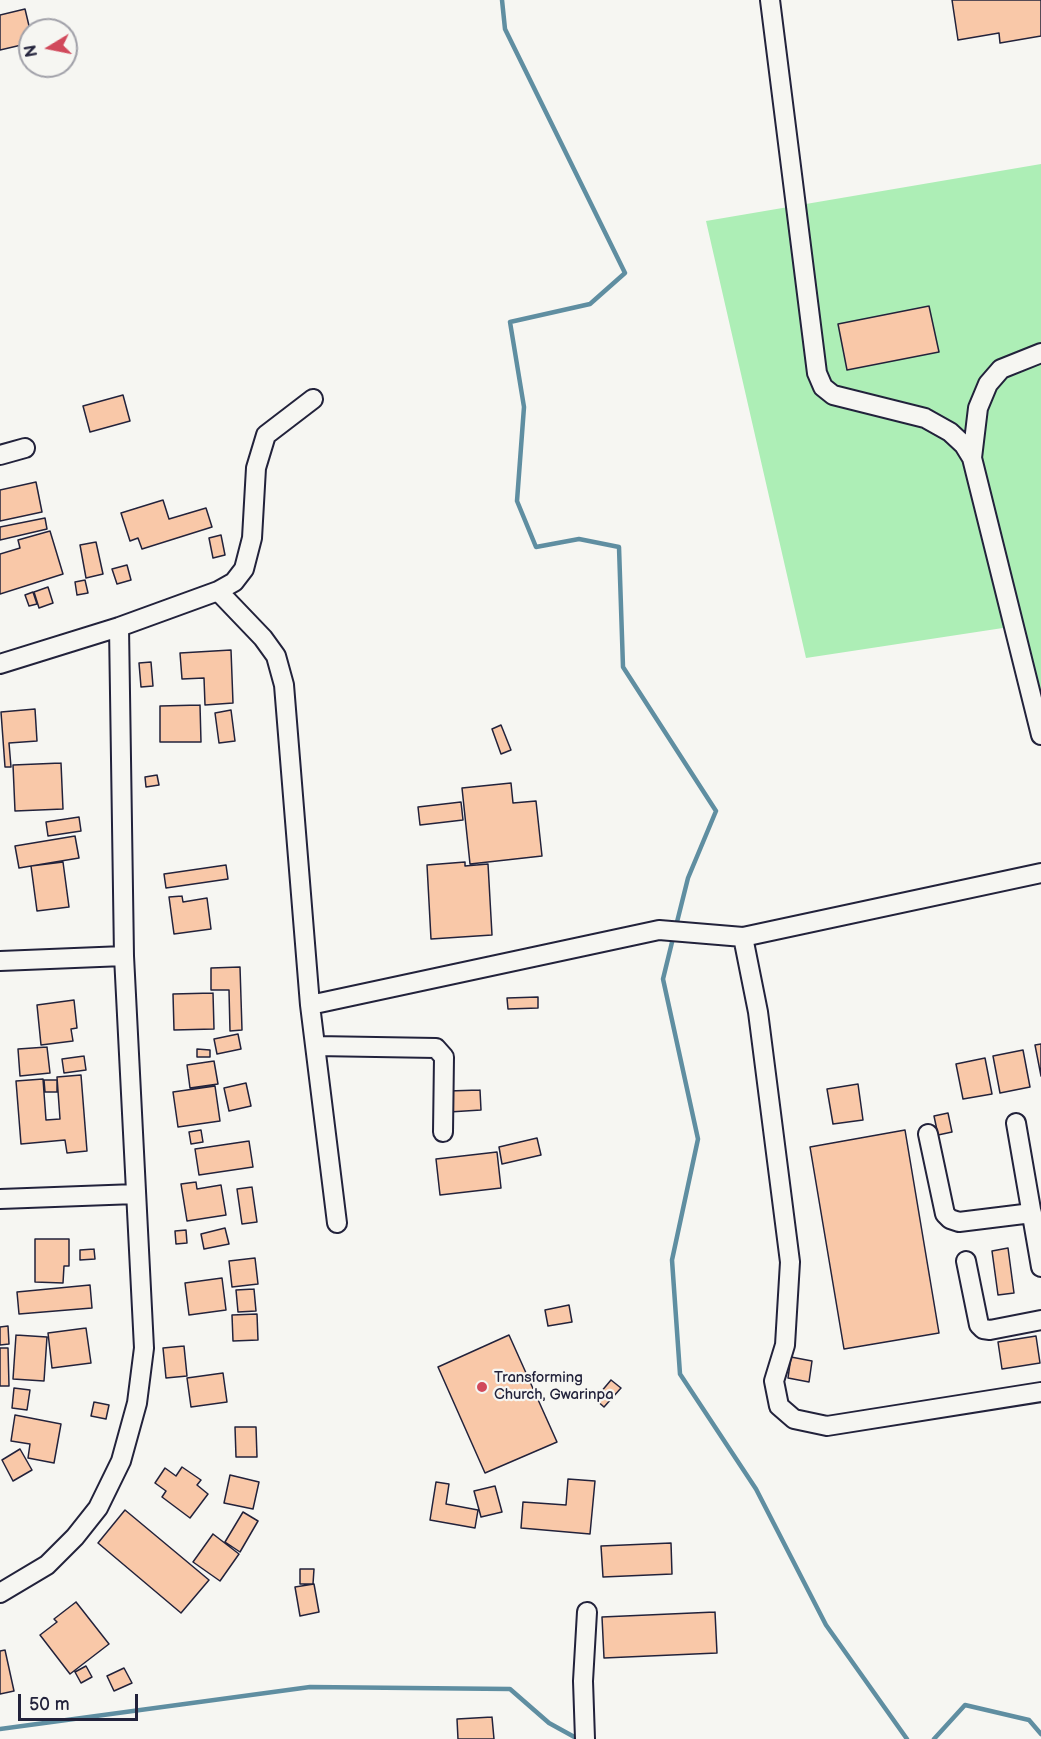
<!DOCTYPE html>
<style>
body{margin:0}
#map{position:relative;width:1041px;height:1739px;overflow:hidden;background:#f6f6f2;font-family:"Balsamiq Sans",sans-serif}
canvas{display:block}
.north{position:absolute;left:18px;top:18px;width:60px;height:60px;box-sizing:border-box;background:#f6f6f2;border:2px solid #a1a1a9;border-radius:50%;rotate:260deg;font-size:16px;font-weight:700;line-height:24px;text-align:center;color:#22223b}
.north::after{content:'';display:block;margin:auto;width:21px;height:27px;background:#d1495b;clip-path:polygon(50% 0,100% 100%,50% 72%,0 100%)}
.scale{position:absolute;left:18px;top:1694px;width:120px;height:27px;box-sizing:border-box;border:3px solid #22223b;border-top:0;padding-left:8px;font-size:18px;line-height:21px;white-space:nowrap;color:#22223b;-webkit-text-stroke:4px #f6f6f2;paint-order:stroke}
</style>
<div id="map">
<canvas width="1041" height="1739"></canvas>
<div class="north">N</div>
<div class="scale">50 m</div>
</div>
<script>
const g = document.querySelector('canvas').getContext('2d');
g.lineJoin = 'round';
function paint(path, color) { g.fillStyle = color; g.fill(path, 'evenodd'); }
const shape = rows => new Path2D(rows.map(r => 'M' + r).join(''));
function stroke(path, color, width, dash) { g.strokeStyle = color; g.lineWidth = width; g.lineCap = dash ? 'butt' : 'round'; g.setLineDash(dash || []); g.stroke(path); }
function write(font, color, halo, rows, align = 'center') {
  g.font = font + ' "Balsamiq Sans",sans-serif'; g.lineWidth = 4.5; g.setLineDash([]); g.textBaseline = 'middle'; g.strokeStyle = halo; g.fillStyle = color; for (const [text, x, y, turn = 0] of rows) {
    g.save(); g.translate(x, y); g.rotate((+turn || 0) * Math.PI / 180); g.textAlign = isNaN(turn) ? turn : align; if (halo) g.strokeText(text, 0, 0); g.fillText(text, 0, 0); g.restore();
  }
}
const green = shape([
 [1041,164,1041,732,1016,626,806,658,706,221]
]);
const stream = shape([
 [502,0,505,29,625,273,590,304,510,322,524,407,517,501,536,547,579,539,619,547,623,667,716,811,688,878,676,926],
 [674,934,663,979,698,1139,672,1260,680,1374,756,1489,826,1625,907,1739],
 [0,1729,310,1687,510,1689,549,1723,578,1739],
 [934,1739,965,1705,1029,1720,1041,1734]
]);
const building = shape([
 [952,0,1041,0,1041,36,1000,43,999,33,958,40,952,0],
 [25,9,30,30,30,43,0,50,0,15,25,9],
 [929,306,939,352,847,370,838,324,929,306],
 [123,395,130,421,90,432,83,406,123,395],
 [36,482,42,512,0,521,0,490,36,482],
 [163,500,169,519,206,508,212,527,142,549,138,538,130,541,121,513,163,500],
 [45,518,47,529,0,540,0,527,45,518],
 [50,531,63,574,0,594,0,554,20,548,18,540,50,531],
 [221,535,225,555,213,558,209,538,221,535],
 [96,542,103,574,86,578,80,545,96,542],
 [127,565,131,580,117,584,112,569,127,565],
 [85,580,88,593,77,595,75,582,85,580],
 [48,587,53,603,39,608,34,592,48,587],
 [33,592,37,604,29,606,25,595,33,592],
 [231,650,233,703,205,705,204,678,182,679,180,653,231,650],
 [151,662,153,686,141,687,139,663,151,662],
 [200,705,201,742,160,742,160,706,200,705],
 [35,709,37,741,9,743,11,767,5,767,1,712,35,709],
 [231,710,235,741,219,743,215,713,231,710],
 [501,725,511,750,501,754,492,729,501,725],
 [61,763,63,809,15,811,13,765,61,763],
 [157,775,159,785,146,787,145,777,157,775],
 [511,783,513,803,536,801,542,856,470,864,462,788,511,783],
 [461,802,463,820,420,825,418,807,461,802],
 [79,817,81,831,48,836,46,822,79,817],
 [75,836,79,858,19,868,15,846,75,836],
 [63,862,69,907,37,911,31,866,63,862],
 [465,862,465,866,488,864,492,935,431,939,427,865,465,862],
 [226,865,228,879,166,888,164,874,226,865],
 [182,896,183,902,207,898,211,929,174,934,169,897,182,896],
 [240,967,242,1030,230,1031,229,990,211,990,211,968,240,967],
 [213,993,214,1029,174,1030,173,994,213,993],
 [538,997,538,1008,508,1009,507,998,538,997],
 [74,1000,77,1028,71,1029,73,1041,41,1045,37,1005,74,1000],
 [238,1034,241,1049,217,1054,214,1039,238,1034],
 [1041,1044,1041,1076,1035,1045,1041,1044],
 [47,1047,50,1073,20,1076,18,1049,47,1047],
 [197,1049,210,1050,210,1057,197,1057,197,1049],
 [1023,1050,1030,1087,1000,1093,993,1056,1023,1050],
 [84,1056,86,1070,64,1073,62,1059,84,1056],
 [985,1058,992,1094,963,1099,956,1064,985,1058],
 [214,1061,218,1084,190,1088,187,1065,214,1061],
 [81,1075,87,1151,67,1153,65,1140,21,1144,16,1081,43,1079,46,1120,60,1119,57,1077,81,1075],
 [44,1080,57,1080,57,1092,45,1092,44,1080],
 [246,1083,251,1106,229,1111,224,1088,246,1083],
 [858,1084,863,1120,833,1124,827,1089,858,1084],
 [215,1086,220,1121,178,1127,173,1092,215,1086],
 [480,1090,481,1110,449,1112,448,1091,480,1090],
 [948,1113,952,1132,938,1135,934,1116,948,1113],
 [201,1130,203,1142,191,1144,189,1132,201,1130],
 [905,1130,939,1333,844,1349,810,1147,905,1130],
 [537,1138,541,1155,502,1164,499,1147,537,1138],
 [249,1141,253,1167,199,1175,195,1149,249,1141],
 [497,1152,501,1188,440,1195,436,1159,497,1152],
 [196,1182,197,1189,221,1185,226,1215,187,1221,181,1184,196,1182],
 [252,1187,257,1222,242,1224,237,1189,252,1187],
 [225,1228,229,1244,204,1249,201,1234,225,1228],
 [186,1230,187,1243,176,1244,175,1231,186,1230],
 [35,1239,69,1239,69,1266,64,1266,63,1283,35,1282,35,1239],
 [1008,1248,1014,1293,998,1295,992,1251,1008,1248],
 [94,1249,95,1259,80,1260,80,1250,94,1249],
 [255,1258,258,1284,232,1287,229,1261,255,1258],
 [222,1278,226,1310,189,1315,185,1283,222,1278],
 [90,1285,92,1308,19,1314,17,1292,90,1285],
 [254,1289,256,1311,238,1312,236,1290,254,1289],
 [569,1305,572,1322,548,1326,545,1310,569,1305],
 [257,1314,258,1340,233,1341,232,1315,257,1314],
 [8,1326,9,1344,0,1345,0,1327,8,1326],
 [86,1328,91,1363,52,1368,48,1333,86,1328],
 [16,1335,47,1337,44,1381,13,1379,16,1335],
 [509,1335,557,1442,485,1473,438,1367,509,1335],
 [1036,1336,1040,1363,1002,1369,998,1342,1036,1336],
 [184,1346,187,1376,166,1378,163,1348,184,1346],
 [0,1348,8,1348,9,1386,0,1386,0,1348],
 [791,1357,812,1361,809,1382,788,1378,791,1357],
 [223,1373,227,1402,191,1407,187,1378,223,1373],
 [611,1380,621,1388,604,1407,595,1399,611,1380],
 [14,1388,30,1390,27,1410,12,1408,14,1388],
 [94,1402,109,1405,106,1419,91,1416,94,1402],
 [15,1415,61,1424,54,1463,28,1458,30,1444,11,1441,15,1415],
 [235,1427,256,1427,257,1457,236,1457,235,1427],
 [20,1449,32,1470,13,1481,2,1460,20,1449],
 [182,1467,201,1480,197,1485,208,1494,190,1518,162,1497,166,1491,155,1483,165,1468,176,1476,182,1467],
 [230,1475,259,1482,253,1509,224,1503,230,1475],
 [568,1479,595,1481,590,1534,521,1528,523,1502,566,1505,568,1479],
 [436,1482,449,1484,446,1504,478,1510,475,1528,430,1520,436,1482],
 [495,1486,502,1512,481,1517,474,1491,495,1486],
 [125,1510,209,1580,181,1613,98,1543,125,1510],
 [243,1512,258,1521,240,1552,225,1542,243,1512],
 [213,1534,239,1554,220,1581,193,1562,213,1534],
 [671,1543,672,1574,603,1577,601,1546,671,1543],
 [300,1569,314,1569,313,1584,300,1584,300,1569],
 [314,1584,319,1612,300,1616,295,1587,314,1584],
 [76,1602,109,1644,70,1674,40,1635,57,1622,54,1619,76,1602],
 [715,1612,717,1653,604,1658,602,1617,715,1612],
 [5,1650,14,1691,0,1694,0,1651,5,1650],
 [86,1666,92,1677,81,1683,75,1672,86,1666],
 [124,1668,132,1683,114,1691,107,1676,124,1668],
 [492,1717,494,1739,458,1739,457,1719,492,1717]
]);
const minor = shape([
 [770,0,817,373,823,387,833,395,925,418,950,432,964,445,972,458,1041,735],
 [0,455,25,448],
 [972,458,978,408,988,384,1001,369,1041,353],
 [218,591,263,638,276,656,284,685,310,1005,337,1223],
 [0,664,119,627,218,591,234,582,244,569,252,538,256,468,266,435,313,399],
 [743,937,1041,873],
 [0,961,124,956],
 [310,1005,659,930,743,937,758,1012,790,1262,785,1345,774,1381,779,1406,794,1419,827,1426,1041,1392],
 [316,1046,436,1048,444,1057,443,1132],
 [1016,1123,1041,1267],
 [928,1134,945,1214,950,1219,959,1222,1032,1213],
 [0,1199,136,1194],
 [966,1261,979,1325,983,1329,990,1330,1041,1320],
 [0,1593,47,1565,75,1537,98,1508,121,1461,137,1403,144,1348,124,956,119,627],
 [585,1739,583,1681,587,1612]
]);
const markers = [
 [482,1387,6,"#d1495b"]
];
const poiNames = [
 ["Transforming",494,1378],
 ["Church, Gwarinpa",494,1395]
];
paint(green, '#adeeb6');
stroke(stream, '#5f8ea1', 4.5);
paint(building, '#f9c8a8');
stroke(building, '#22223b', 1.5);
stroke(minor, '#22223b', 22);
stroke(minor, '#f6f6f2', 18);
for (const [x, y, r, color] of markers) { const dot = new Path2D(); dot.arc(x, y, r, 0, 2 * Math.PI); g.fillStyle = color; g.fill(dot); stroke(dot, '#f6f6f2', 2); }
write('15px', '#22223b', '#f6f6f2', poiNames, 'left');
</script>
